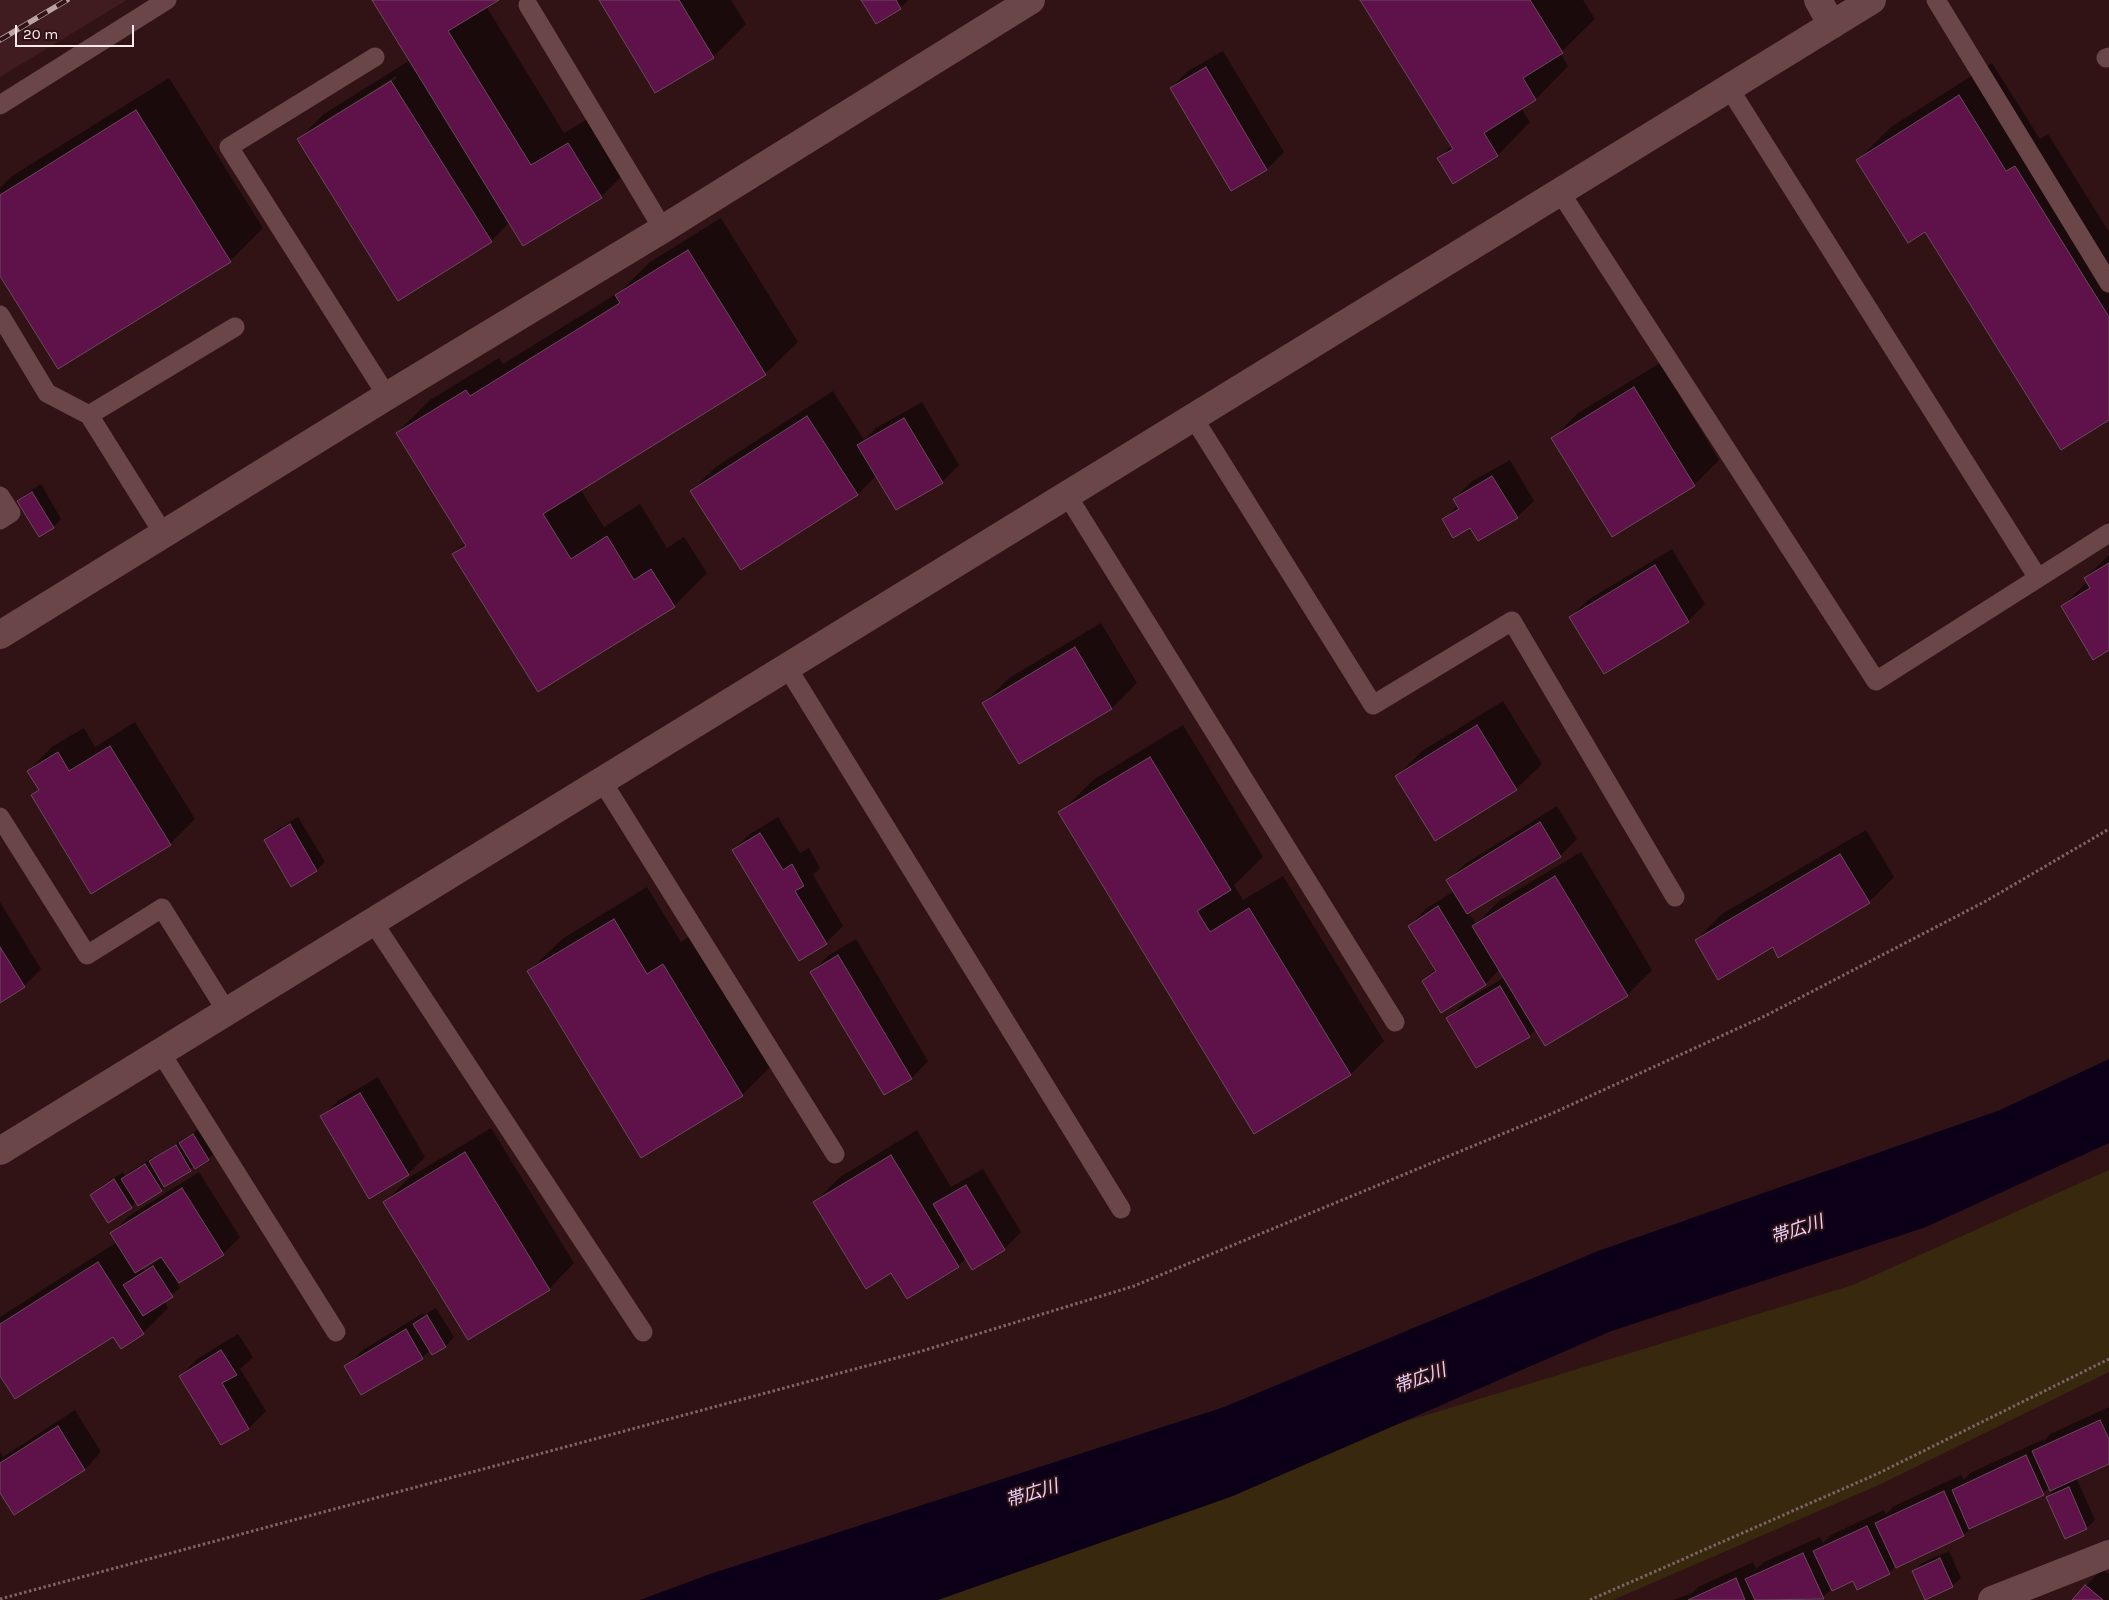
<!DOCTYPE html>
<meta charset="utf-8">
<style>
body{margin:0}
#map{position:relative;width:2109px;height:1600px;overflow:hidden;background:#311316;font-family:Karla,sans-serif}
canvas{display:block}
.scale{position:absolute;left:15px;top:25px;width:119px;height:22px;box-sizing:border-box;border:2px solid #fdebec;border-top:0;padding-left:6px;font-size:15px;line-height:18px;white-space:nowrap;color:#fdebec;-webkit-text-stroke:4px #311316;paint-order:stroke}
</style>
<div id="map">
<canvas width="2109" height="1600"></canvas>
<div class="scale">20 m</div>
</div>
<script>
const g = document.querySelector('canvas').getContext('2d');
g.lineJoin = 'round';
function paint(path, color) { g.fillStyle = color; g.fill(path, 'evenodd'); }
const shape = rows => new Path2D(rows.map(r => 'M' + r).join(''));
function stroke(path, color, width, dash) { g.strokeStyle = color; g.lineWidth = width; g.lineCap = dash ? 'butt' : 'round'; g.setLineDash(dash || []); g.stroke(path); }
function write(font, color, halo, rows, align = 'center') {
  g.font = font + ' Karla,"Noto Sans JP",sans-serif'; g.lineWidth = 4; g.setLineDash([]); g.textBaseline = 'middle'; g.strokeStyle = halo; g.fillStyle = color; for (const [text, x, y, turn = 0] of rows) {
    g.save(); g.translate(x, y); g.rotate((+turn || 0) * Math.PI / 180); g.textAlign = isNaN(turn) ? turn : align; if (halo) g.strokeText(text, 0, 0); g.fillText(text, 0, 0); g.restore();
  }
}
const built = shape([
 [0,0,127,0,0,77]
]);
const green = shape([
 [2109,1170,2109,1372,1881,1484,1613,1600,864,1600,1135,1504,1853,1285]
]);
const water = shape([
 [2109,1059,2109,1143,1926,1227,1609,1332,1233,1496,938,1600,640,1600,710,1574,1224,1407,1598,1251,2000,1110]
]);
const shadow = shape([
 [373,0,497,0,486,6,564,133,601,111,634,164,601,197,510,222,491,241,398,299,299,139,324,114,410,60],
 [396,76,397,78,326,123,326,120],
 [600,0,731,0,746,24,713,57],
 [863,0,908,0,900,8],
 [1362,0,1583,0,1595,19,1560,53,1568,66,1536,99,1521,108,1530,122,1498,155,1453,182,1439,159,1452,145],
 [1223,51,1284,152,1267,169,1232,189,1171,88,1188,71],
 [1992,63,2040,139,2048,134,2109,232,2109,419,1858,160,1891,127],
 [169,78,263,228,230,261,0,274,0,188,12,176],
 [721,218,798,342,765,374,580,489,604,527,640,504,667,548,684,537,707,573,674,606,538,690,453,554,466,542,397,433,430,400,499,358,503,364,621,291,650,262],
 [1660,363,1719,460,1694,485,1553,438,1578,413],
 [833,391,864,440,876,428,922,402,959,465,942,482,877,475,858,494,741,568,691,491,717,466],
 [1510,460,1534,501,1517,517,1471,526,1444,519,1458,505,1454,499,1471,482],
 [41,484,61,519,53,527,19,501,27,493],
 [1672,549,1705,604,1688,621,1604,672,1571,617,1588,600],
 [2109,555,2109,649,2062,607,2087,582,2085,578],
 [1101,623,1137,683,1112,708,1019,762,984,703,1009,678],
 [1503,701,1542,764,1516,789,1397,776,1422,751],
 [135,722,195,819,170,844,32,795,39,789,28,771,53,746,84,728,95,747],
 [1183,725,1263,857,1234,885,1243,900,1283,876,1384,1041,1351,1074,1255,1132,1060,813,1093,780],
 [1557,806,1577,839,1560,856,1468,912,1476,924,1499,901,1581,852,1652,970,1627,995,1536,1029,1529,1036,1448,1018,1465,1001,1505,977,1500,969,1485,984,1441,1011,1423,981,1436,968,1409,926,1426,909,1454,891,1448,880,1465,864],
 [298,817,325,862,317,870,292,885,265,840,273,832],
 [778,817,800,853,809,848,820,868,813,875,843,926,826,943,733,850,750,834],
 [1866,830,1894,877,1869,902,1773,945,1696,940,1722,914],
 [647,887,681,942,696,932,775,1062,742,1095,642,1156,529,971,562,939],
 [0,902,41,969,24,986,0,1001],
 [856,939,928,1061,912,1078,885,1094,812,972,829,955],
 [378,1077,425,1157,408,1174,322,1117,339,1100],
 [202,1127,216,1151,208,1159,194,1166,170,1182,161,1190,136,1202,131,1207,92,1195,100,1187,123,1172,125,1176,131,1171,153,1157,154,1158],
 [491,1128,574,1263,549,1289,385,1202,410,1177],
 [917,1130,951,1187,983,1169,1021,1232,1004,1249,966,1258,958,1266,907,1297,891,1272,815,1202,840,1177],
 [199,1172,240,1237,223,1254,177,1283,180,1288,164,1301,168,1308,143,1333,114,1336,0,1374,0,1317,117,1242,112,1233,129,1216],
 [162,1255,163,1257,144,1270,142,1267],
 [436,1308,454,1337,446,1346,432,1354,430,1350,422,1358,362,1394,346,1367,363,1350,423,1313,424,1315],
 [238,1334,253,1357,240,1369,266,1411,249,1428,222,1444,180,1376,197,1359],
 [2109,1407,2109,1462,2076,1477,2095,1520,2087,1528,2065,1537,2047,1497,2058,1486,2050,1487,2043,1494,1972,1526,1964,1535,1896,1565,1889,1573,1854,1580,1832,1589,1819,1600,1673,1600,1692,1593,1698,1587,1753,1562,1756,1569,1764,1562,1820,1537,1823,1543,1831,1535,1884,1510,1886,1514,1894,1506,1961,1475,1964,1480,1970,1473,2044,1439,2044,1441,2050,1434],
 [75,1410,101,1452,85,1469,14,1513,0,1491,0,1452,3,1457],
 [1949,1551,1961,1578,1952,1586,1914,1571,1922,1563],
 [2102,1569,2109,1574,2109,1600,2073,1600]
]);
const building = shape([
 [372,0,499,0,448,31,531,165,568,143,602,198,523,246,372,0],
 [599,0,679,0,714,58,655,93,599,0],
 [861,0,896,0,901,9,876,24,861,0],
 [1360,0,1530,0,1563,53,1523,78,1536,100,1484,133,1498,156,1453,184,1437,158,1453,149,1360,0],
 [1206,67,1267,170,1231,191,1170,88,1206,67],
 [391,81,492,242,398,301,297,139,391,81],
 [1959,95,2006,171,2015,166,2109,317,2109,420,2061,450,1925,232,1908,243,1856,160,1959,95],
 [136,110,231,262,58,369,0,276,0,195,136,110],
 [688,250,766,375,543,514,571,559,607,536,634,580,651,569,675,607,538,692,452,554,466,546,396,433,466,390,470,396,620,303,615,295,688,250],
 [1634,387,1695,486,1612,537,1551,438,1634,387],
 [807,416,858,495,741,570,690,491,807,416],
 [904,418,943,483,896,510,857,445,904,418],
 [1492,476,1518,518,1478,541,1470,528,1453,538,1442,519,1459,509,1453,499,1492,476],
 [32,492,54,528,39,537,17,501,32,492],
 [2109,563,2109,650,2093,660,2061,606,2090,588,2084,578,2109,563],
 [1655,565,1689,622,1604,674,1569,617,1655,565],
 [1075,647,1112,709,1019,764,982,703,1075,647],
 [1477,725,1517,790,1435,841,1395,776,1477,725],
 [110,746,171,845,91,894,31,795,39,790,27,771,58,752,69,771,110,746],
 [1150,757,1231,890,1197,911,1210,932,1249,908,1351,1075,1254,1134,1058,812,1150,757],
 [1540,822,1561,857,1467,914,1446,880,1540,822],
 [290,824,317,871,291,887,264,840,290,824],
 [760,833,783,870,792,864,804,886,795,891,827,944,799,961,732,850,760,833],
 [1840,854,1870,903,1778,958,1773,947,1718,980,1695,940,1840,854],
 [1555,876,1628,996,1545,1046,1472,926,1555,876],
 [1438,906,1486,985,1441,1013,1422,981,1436,971,1408,926,1438,906],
 [614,919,647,974,663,964,743,1096,641,1158,527,971,614,919],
 [0,947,25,987,0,1003,0,947],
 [838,955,912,1079,884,1095,810,972,838,955],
 [1500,986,1530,1037,1476,1068,1446,1018,1500,986],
 [360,1093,409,1175,369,1199,320,1116,360,1093],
 [193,1134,209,1160,195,1169,179,1143,193,1134],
 [176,1145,191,1171,164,1187,149,1161,176,1145],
 [465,1152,550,1290,468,1340,383,1202,465,1152],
 [891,1155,959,1267,907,1299,891,1273,866,1289,813,1202,891,1155],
 [145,1164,162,1191,138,1206,121,1179,145,1164],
 [114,1179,132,1208,108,1223,90,1195,114,1179],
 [966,1185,1005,1250,972,1270,933,1204,966,1185],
 [182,1188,224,1255,179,1283,161,1257,135,1273,110,1233,182,1188],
 [98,1262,144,1334,121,1349,113,1337,15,1399,0,1376,0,1324,98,1262],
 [153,1266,173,1297,143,1316,123,1285,153,1266],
 [427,1315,446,1347,432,1355,413,1324,427,1315],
 [406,1329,423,1359,361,1395,344,1366,406,1329],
 [221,1350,237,1375,222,1383,249,1429,221,1445,179,1376,221,1350],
 [2100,1420,2109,1439,2109,1464,2050,1491,2032,1451,2100,1420],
 [58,1426,85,1470,14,1515,0,1493,0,1463,58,1426],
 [2026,1455,2044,1495,1969,1529,1952,1490,2026,1455],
 [2069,1487,2087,1529,2065,1539,2046,1497,2069,1487],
 [1944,1491,1964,1536,1896,1568,1875,1523,1944,1491],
 [1867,1526,1890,1574,1857,1590,1853,1581,1832,1591,1813,1551,1867,1526],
 [1803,1553,1824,1599,1755,1600,1745,1579,1803,1553],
 [1940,1558,1953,1587,1925,1600,1912,1571,1940,1558],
 [1736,1578,1745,1600,1688,1600,1736,1578],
 [2085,1585,2103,1600,2072,1600,2085,1585]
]);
const path = shape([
 [0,1599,922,1351,1134,1286,1553,1113,1765,1016,1986,901,2109,829],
 [1590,1600,1879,1473,2109,1359]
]);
const lane = shape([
 [1936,0,2109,283],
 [528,5,663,229],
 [375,57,229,147,387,396],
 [2106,58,2109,57],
 [1729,88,2038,578],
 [0,105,167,0],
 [1560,192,1876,681,2109,533],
 [0,315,47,393,89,415],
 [1193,417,1373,705,1512,621,1675,897],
 [1067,495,1395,1022],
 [0,496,11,513,0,520],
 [163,533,89,415,235,327],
 [787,667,1121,1209],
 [602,781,835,1154],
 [0,817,87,955,162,908,227,1012],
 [373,922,643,1332],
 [161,1053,336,1332]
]);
const street = shape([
 [1818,0,1832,25],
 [0,635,387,396,663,229,1031,0],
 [0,1151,1872,0],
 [1992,1600,2109,1554]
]);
const rail = shape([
 [0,40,67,0]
]);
const waterNames = [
 ["帯広川",1797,1230,-18],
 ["帯広川",1420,1379,-20],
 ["帯広川",1032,1494,-17]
];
paint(built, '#401b20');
paint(green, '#38280e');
paint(water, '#0c0019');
paint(shadow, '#0007');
paint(building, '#5e1249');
stroke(building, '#694b5d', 1);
stroke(path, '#7e6467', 3, [2.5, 2.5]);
stroke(lane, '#6a4649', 19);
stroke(street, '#6a4649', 28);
stroke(rail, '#b9a3a5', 5.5);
stroke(rail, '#311316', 4, [11]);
write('italic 18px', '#e9d2fd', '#311316', waterNames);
</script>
